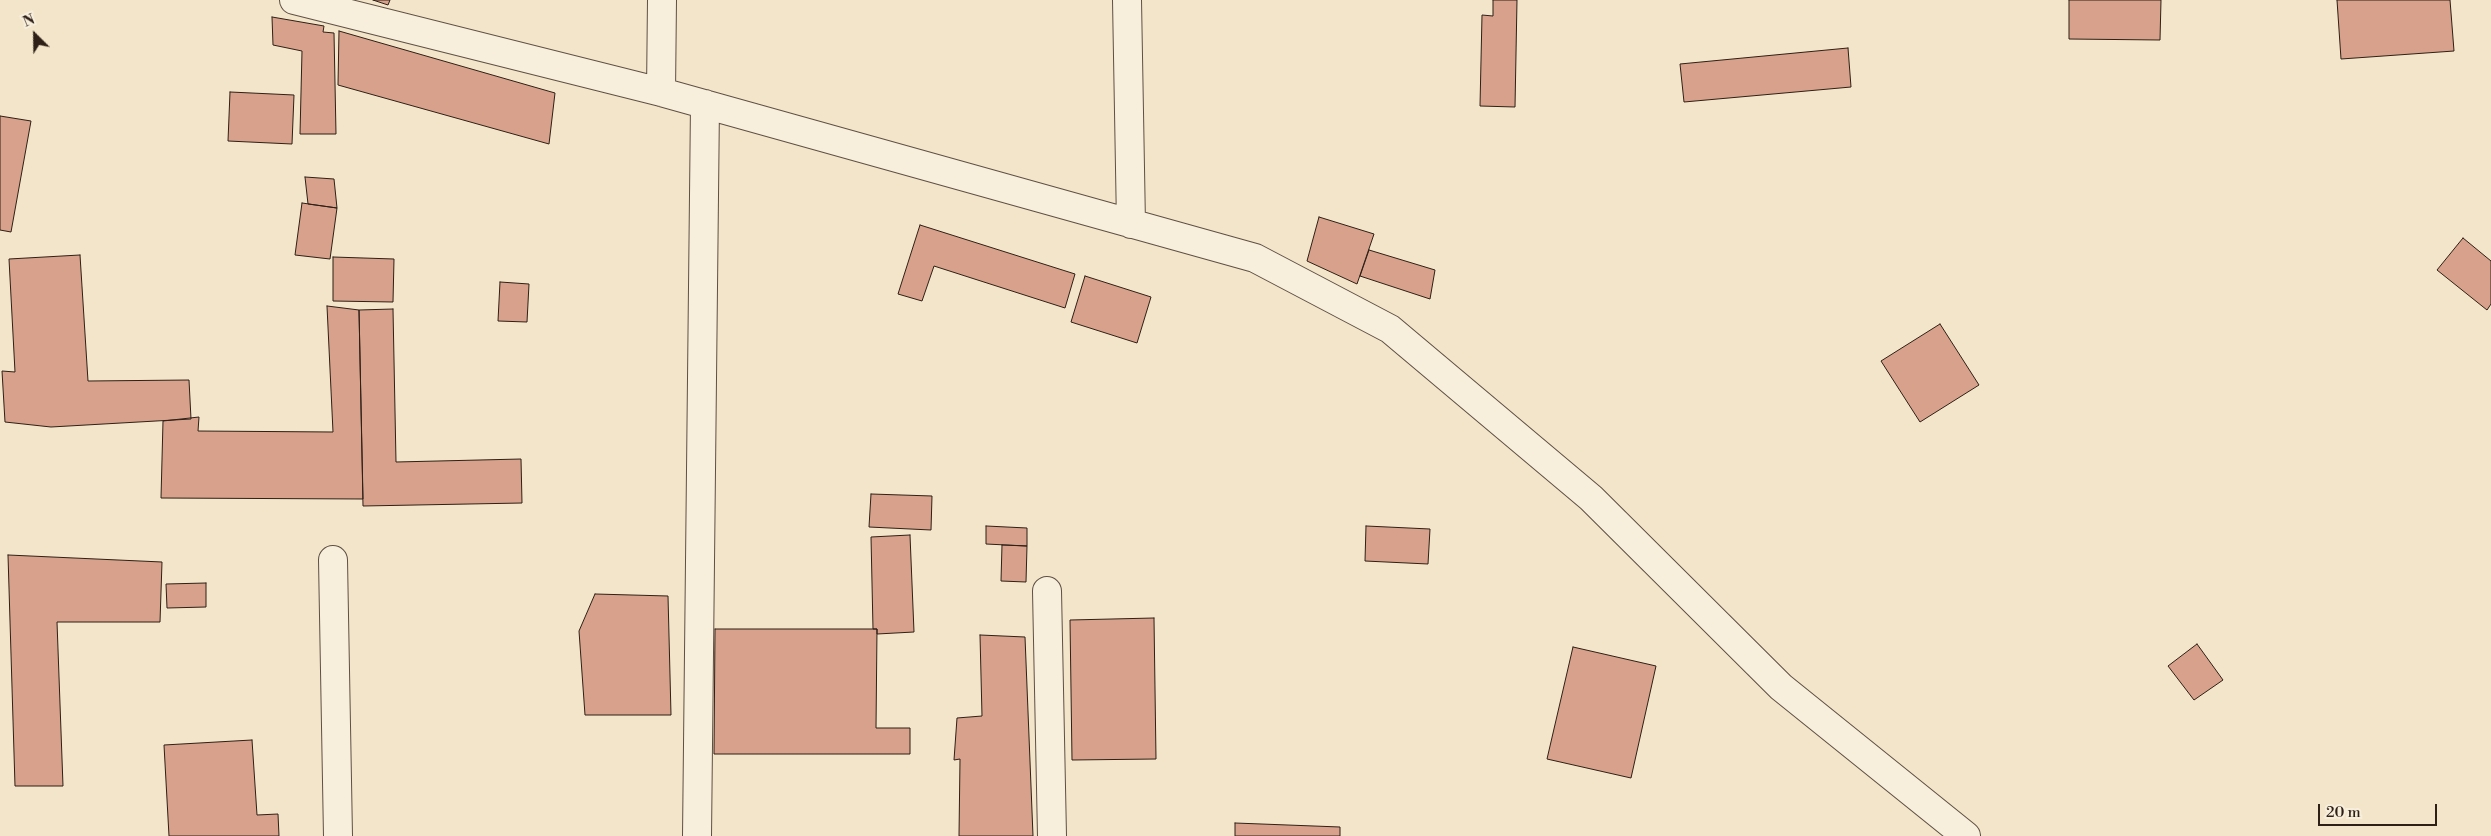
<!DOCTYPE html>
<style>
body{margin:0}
#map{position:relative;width:2491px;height:836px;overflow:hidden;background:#f2e5c9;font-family:"Libre Bodoni",serif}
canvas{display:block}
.north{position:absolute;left:10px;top:10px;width:50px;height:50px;-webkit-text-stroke:4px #f7eedc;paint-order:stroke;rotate:337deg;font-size:14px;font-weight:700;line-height:20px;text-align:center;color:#2e1f17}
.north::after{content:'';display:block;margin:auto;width:18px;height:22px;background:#2e1f17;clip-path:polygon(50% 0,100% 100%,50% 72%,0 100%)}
.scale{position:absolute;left:2318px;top:804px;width:119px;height:22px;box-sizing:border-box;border:2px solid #2e1f17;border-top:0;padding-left:6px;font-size:15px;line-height:18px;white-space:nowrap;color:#2e1f17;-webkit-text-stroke:4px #f7eedc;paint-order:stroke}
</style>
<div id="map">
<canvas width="2491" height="836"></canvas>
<div class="north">N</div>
<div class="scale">20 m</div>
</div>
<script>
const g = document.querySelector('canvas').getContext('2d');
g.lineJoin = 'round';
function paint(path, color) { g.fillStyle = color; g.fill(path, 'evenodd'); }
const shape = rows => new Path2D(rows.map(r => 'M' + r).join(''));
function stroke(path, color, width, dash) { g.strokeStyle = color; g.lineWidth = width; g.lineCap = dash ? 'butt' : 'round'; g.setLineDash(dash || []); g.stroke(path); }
const building = shape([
 [373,0,390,0,388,5,373,0],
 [1493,0,1517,0,1515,107,1480,106,1482,15,1493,16,1493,0],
 [2069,0,2161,0,2160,40,2069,39,2069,0],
 [2337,0,2450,0,2454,51,2341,59,2337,0],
 [272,17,324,26,323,32,334,33,336,134,300,134,302,51,273,45,272,17],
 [339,31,555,93,549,144,338,85,339,31],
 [1848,48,1851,87,1684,102,1680,64,1848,48],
 [230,92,294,95,292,144,228,141,230,92],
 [0,116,31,121,11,232,0,230,0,116],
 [305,177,334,179,337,208,308,204,305,177],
 [302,203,337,208,330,259,295,255,302,203],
 [1319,217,1374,234,1357,284,1307,261,1319,217],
 [920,225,1075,274,1065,308,934,266,922,301,898,294,920,225],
 [2463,238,2491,261,2491,304,2487,310,2437,270,2463,238],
 [1369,250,1435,270,1430,299,1360,276,1369,250],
 [80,255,88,381,189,380,191,419,51,427,5,422,2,371,15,372,9,259,80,255],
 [333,257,394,259,393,302,333,301,333,257],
 [1085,276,1151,297,1137,343,1071,322,1085,276],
 [500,282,529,284,527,322,498,321,500,282],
 [327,306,359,310,363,499,161,498,163,421,199,417,198,431,333,432,327,306],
 [393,309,396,462,521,459,522,503,363,506,359,310,393,309],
 [1940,324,1979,385,1920,422,1881,361,1940,324],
 [871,494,932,496,931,530,869,527,871,494],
 [986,526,1027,528,1027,546,986,544,986,526],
 [1366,526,1430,529,1428,564,1365,561,1366,526],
 [910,535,914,632,877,634,877,629,873,629,871,537,910,535],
 [1002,545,1027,546,1026,582,1001,581,1002,545],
 [8,555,162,562,160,622,57,622,63,786,15,786,8,555],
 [206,583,206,607,167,608,166,584,206,583],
 [595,594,668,596,671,715,585,715,579,631,595,594],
 [1154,618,1156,759,1072,760,1070,620,1154,618],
 [715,629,877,629,876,728,910,728,910,754,714,754,715,629],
 [980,635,1025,637,1033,836,959,836,960,759,954,760,957,718,982,716,980,635],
 [2197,644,2223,680,2194,700,2168,666,2197,644],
 [1573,647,1656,666,1631,778,1547,759,1573,647],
 [252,740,257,815,278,814,279,836,169,836,164,745,252,740],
 [1235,823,1340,827,1340,836,1235,836,1235,823]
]);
const minor = shape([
 [294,0,661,92,1255,258,1390,329,1591,498,1781,687,1966,836],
 [1127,0,1131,224],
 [661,92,662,0],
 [333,560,338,836],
 [1047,591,1052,836],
 [697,836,705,104]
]);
paint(building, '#d8a18b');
stroke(building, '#2e1f17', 1);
stroke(minor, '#5f5044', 30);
stroke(minor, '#f7eedc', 28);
</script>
